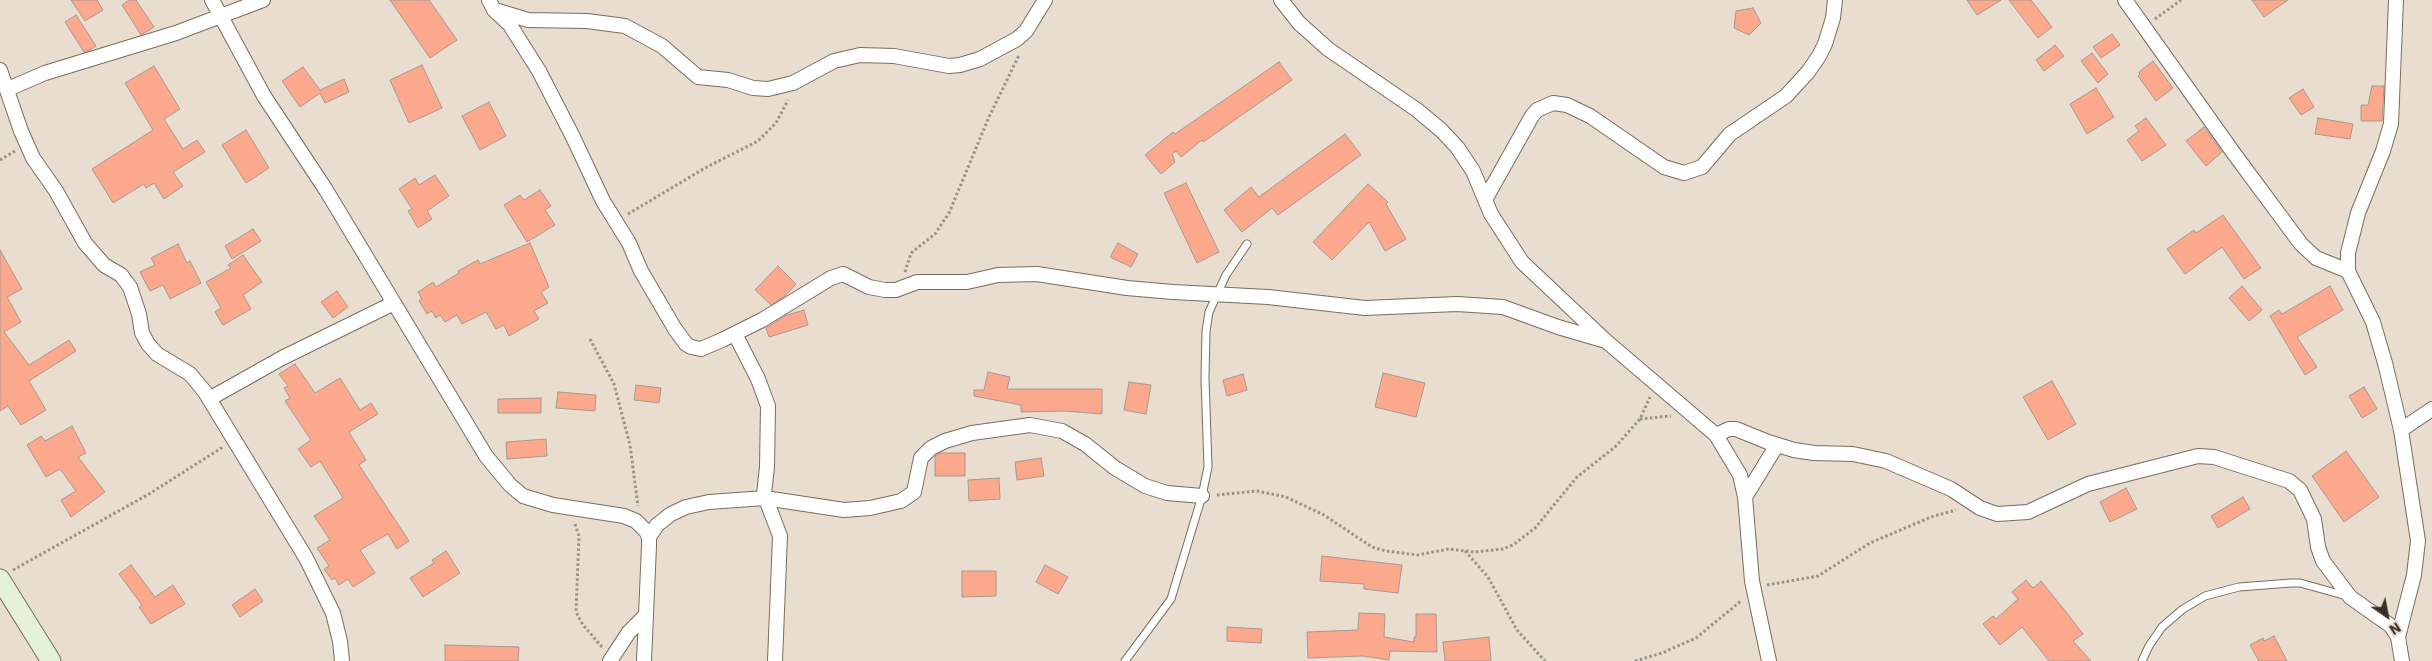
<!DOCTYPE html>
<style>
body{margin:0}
#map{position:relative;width:2432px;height:661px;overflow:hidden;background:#e9ddd0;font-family:"IBM Plex Sans",sans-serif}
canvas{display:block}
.north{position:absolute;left:2362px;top:591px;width:50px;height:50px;-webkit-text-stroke:4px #e9ddd0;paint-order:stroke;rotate:147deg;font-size:14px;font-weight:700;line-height:20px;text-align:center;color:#342f2a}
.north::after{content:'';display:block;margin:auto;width:18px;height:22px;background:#342f2a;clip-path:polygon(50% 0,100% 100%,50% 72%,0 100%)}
</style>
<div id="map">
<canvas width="2432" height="661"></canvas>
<div class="north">N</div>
</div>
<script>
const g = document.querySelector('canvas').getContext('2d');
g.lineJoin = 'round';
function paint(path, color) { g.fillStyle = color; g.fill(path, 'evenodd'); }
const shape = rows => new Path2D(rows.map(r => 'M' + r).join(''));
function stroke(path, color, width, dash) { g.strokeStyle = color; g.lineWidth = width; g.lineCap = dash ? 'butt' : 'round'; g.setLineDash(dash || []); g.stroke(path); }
const building = shape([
 [71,0,97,0,103,10,85,21,71,0],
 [129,0,136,0,154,27,141,35,122,5,129,0],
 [390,0,429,0,457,40,430,58,390,0],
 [1967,0,2001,0,1977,15,1967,0],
 [2009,0,2031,0,2052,27,2038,38,2009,0],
 [2252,0,2288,0,2264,17,2252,0],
 [1753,8,1761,23,1749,35,1734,28,1736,11,1753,8],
 [76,15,96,46,90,50,84,52,65,22,76,15],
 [2112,34,2120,45,2101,58,2093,47,2112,34],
 [2055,45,2064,56,2044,71,2036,60,2055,45],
 [2092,53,2108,74,2098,83,2081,61,2092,53],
 [2153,61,2173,88,2156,101,2138,76,2140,74,2139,72,2153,61],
 [1279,62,1292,80,1203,142,1202,140,1181,157,1176,151,1172,154,1175,162,1161,174,1145,155,1173,132,1175,134,1279,62],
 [422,65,442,108,409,123,390,80,422,65],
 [154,66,180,109,164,119,183,149,197,140,205,152,173,172,183,186,164,199,154,183,146,188,144,184,113,203,92,169,153,130,125,83,154,66],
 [303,67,320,90,344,79,349,92,325,103,320,93,300,107,282,81,303,67],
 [2372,86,2384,86,2382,121,2361,121,2361,105,2368,105,2372,86],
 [2096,88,2114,117,2087,134,2070,104,2096,88],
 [2303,89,2314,107,2301,115,2289,98,2303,89],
 [489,102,506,136,480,150,462,116,489,102],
 [2146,118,2166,145,2142,161,2127,140,2139,131,2135,126,2146,118],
 [2318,118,2353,124,2350,139,2315,134,2318,118],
 [2204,127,2222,152,2206,166,2186,141,2204,127],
 [246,130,269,168,246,183,222,145,246,130],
 [1345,134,1361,155,1278,215,1272,208,1242,232,1224,210,1251,187,1259,197,1345,134],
 [435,175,449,196,427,211,432,219,418,228,408,211,412,209,399,189,415,178,419,185,435,175],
 [1186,183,1219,252,1197,263,1164,193,1186,183],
 [1368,184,1388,202,1386,204,1406,239,1385,251,1369,222,1332,260,1313,242,1368,184],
 [540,190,551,206,545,210,555,225,527,242,504,205,520,195,524,200,540,190],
 [2223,215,2261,268,2244,279,2222,247,2185,274,2167,249,2194,230,2196,233,2223,215],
 [253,229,261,241,232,259,225,246,253,229],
 [530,243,549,287,541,292,548,303,534,311,539,319,509,336,504,325,496,329,486,312,462,324,457,315,445,322,440,315,436,318,432,311,427,314,419,301,422,299,418,292,433,282,436,287,459,273,458,271,478,260,480,264,530,243],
 [1118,243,1138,254,1131,267,1110,257,1118,243],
 [178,244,187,263,190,261,201,283,170,299,163,285,150,291,140,272,155,265,151,258,178,244],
 [0,250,22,289,7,297,21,322,4,332,29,365,69,340,76,351,29,381,46,410,21,425,8,406,0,411,0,250],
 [243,255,262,282,243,295,251,309,223,325,215,312,221,308,206,282,231,268,228,265,243,255],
 [778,266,796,284,785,296,771,305,755,290,778,266],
 [2242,286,2262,310,2249,321,2229,298,2242,286],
 [2330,286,2343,310,2297,337,2317,367,2305,375,2270,316,2279,310,2282,314,2330,286],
 [337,291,348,307,333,318,321,302,337,291],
 [804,310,808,325,769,337,766,328,787,315,804,310],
 [295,364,315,393,340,378,360,410,371,403,378,414,349,432,366,460,359,465,409,541,397,549,388,534,360,550,375,573,353,587,348,579,339,585,335,578,332,580,324,569,329,566,317,548,330,540,314,516,343,498,320,461,311,467,298,449,311,440,285,401,290,398,284,388,288,386,279,374,295,364],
 [988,372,1010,377,1007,389,1102,389,1102,414,1065,411,1021,412,1021,405,974,396,974,390,984,390,988,372],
 [1383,373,1425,383,1416,417,1375,407,1383,373],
 [1243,374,1247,390,1227,396,1223,380,1243,374],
 [2052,381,2076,424,2048,440,2023,397,2052,381],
 [1129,382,1151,385,1146,414,1124,410,1129,382],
 [636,385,661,388,659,403,634,400,636,385],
 [2364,387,2377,409,2362,418,2349,396,2364,387],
 [558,392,596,395,595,411,556,408,558,392],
 [541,398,541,413,498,413,498,399,541,398],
 [72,426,86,453,78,457,105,492,71,517,61,500,76,491,60,469,46,477,27,445,41,436,45,441,72,426],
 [546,439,547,456,507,459,506,442,546,439],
 [2346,451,2379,497,2344,522,2312,476,2346,451],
 [940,453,965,453,965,476,935,476,935,456,940,453],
 [1041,458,1044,476,1017,480,1015,462,1041,458],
 [999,478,1000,499,969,501,968,480,999,478],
 [2126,488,2137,509,2110,522,2100,502,2126,488],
 [2243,497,2250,509,2218,528,2211,516,2243,497],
 [446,551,460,573,423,597,410,578,434,563,432,560,446,551],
 [1322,556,1402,565,1398,593,1364,589,1364,584,1320,581,1322,556],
 [131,565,155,597,173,585,185,604,151,624,139,607,142,605,119,574,131,565],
 [1045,565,1068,577,1058,594,1036,582,1045,565],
 [962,571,996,571,996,596,962,597,962,571],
 [2026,580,2033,588,2041,581,2070,617,2083,634,2073,641,2091,661,2049,661,2022,627,2000,645,1983,624,1993,616,1996,619,2018,599,2012,592,2026,580],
 [255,589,263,601,240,617,232,605,255,589],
 [1359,613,1385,614,1384,637,1414,642,1414,637,1416,637,1416,614,1436,614,1437,652,1390,651,1389,660,1363,656,1308,658,1307,632,1358,630,1359,613],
 [1227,627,1262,629,1261,643,1227,641,1227,627],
 [2274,636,2287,661,2259,661,2250,645,2263,638,2264,641,2274,636],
 [1489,637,1491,661,1445,661,1443,642,1489,637],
 [445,645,519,647,518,661,445,661,445,645]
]);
const path = shape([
 [2155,19,2181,0],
 [0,160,15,151],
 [628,214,705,168,758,141,776,123,788,100],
 [905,272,911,253,935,234,949,213,989,117,1019,55],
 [590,339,614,384,630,445,638,506],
 [1640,419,1671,416],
 [1217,495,1257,491,1286,497,1324,515,1372,547,1386,551,1417,555,1449,549,1474,552,1503,549,1513,545,1535,528,1577,477,1615,447,1640,419,1650,397],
 [575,524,579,536,576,612,583,625,602,647],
 [1465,551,1488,577,1517,630,1545,661],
 [13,570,149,494,223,447],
 [1767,585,1818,576,1870,543,1931,517,1956,510],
 [1635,661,1662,653,1696,638,1741,601]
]);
const lane = shape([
 [1125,661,1171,599,1202,496,1208,467,1205,378,1206,331,1209,312,1226,275,1247,244],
 [2142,661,2149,646,2162,627,2183,609,2205,596,2239,587,2291,583,2300,583,2347,596]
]);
const street = shape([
 [212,0,264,96,326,190,486,456,510,485,523,496,553,505,624,516,636,521,646,531,649,537,649,546,644,661],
 [489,0,494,10,510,25,539,71,573,137,603,201,629,243,641,271,675,329,686,344,691,347,701,349,722,340,762,320,831,278,843,274,869,287,885,290,896,290,917,282,967,282,998,275,1037,274,1127,288,1173,292,1268,297,1365,308,1457,304,1503,307,1558,327,1606,341],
 [1281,0,1299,23,1328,49,1417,110,1441,130,1457,147,1473,171,1491,214,1522,262,1606,341,1716,435,1740,475,1745,497,1752,581,1769,661],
 [2125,0,2235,155,2301,244,2316,258,2348,271],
 [2396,0,2391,124,2383,151,2358,213,2348,253,2348,271,2373,322,2385,363,2401,430,2418,541,2414,575,2398,637],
 [498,11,528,20,587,21,625,26,662,46,698,77,728,80,753,88,768,89,793,83,834,61,860,55,894,56,949,66,960,65,980,59,1017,39,1026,31,1045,0],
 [0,70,21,131,33,158,56,191,85,243,104,265,121,275,130,287,139,314,142,333,148,344,157,354,190,374,205,392,306,558,333,613,340,641,342,661],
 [8,89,45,73,176,33,263,0],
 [1486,198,1532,116,1537,110,1553,103,1567,105,1590,116,1664,167,1684,173,1702,167,1730,134,1786,96,1808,72,1819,56,1825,44,1833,18,1835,0],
 [735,334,758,379,768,406,767,467,764,494,780,536,775,661],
 [209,399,282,358,394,303],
 [2401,430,2432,409],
 [1716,435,1729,429,1736,429,1768,442,1794,450,1814,453,1853,454,1886,461,1951,489,1980,508,1997,514,2028,512,2088,484,2198,456,2214,457,2289,481,2300,490,2314,519,2318,547,2323,561,2350,597,2391,626,2398,637,2402,661],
 [1745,497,1777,445],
 [649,537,657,525,671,514,686,507,709,502,765,498,844,510,870,508,901,501,914,492,921,458,931,448,945,441,972,433,1030,425,1062,431,1085,444,1115,468,1145,486,1167,493,1202,496],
 [610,661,629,632,644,617]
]);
const secondary = shape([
 [0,579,51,661]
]);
paint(building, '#fba88c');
stroke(building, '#a99892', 1);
stroke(lane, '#776d61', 9);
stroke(street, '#776d61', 16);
stroke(secondary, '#776d61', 21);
stroke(path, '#9a9188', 3, [2.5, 2.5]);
stroke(lane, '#fff', 7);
stroke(street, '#fff', 14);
stroke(secondary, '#e4f2db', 19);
</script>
